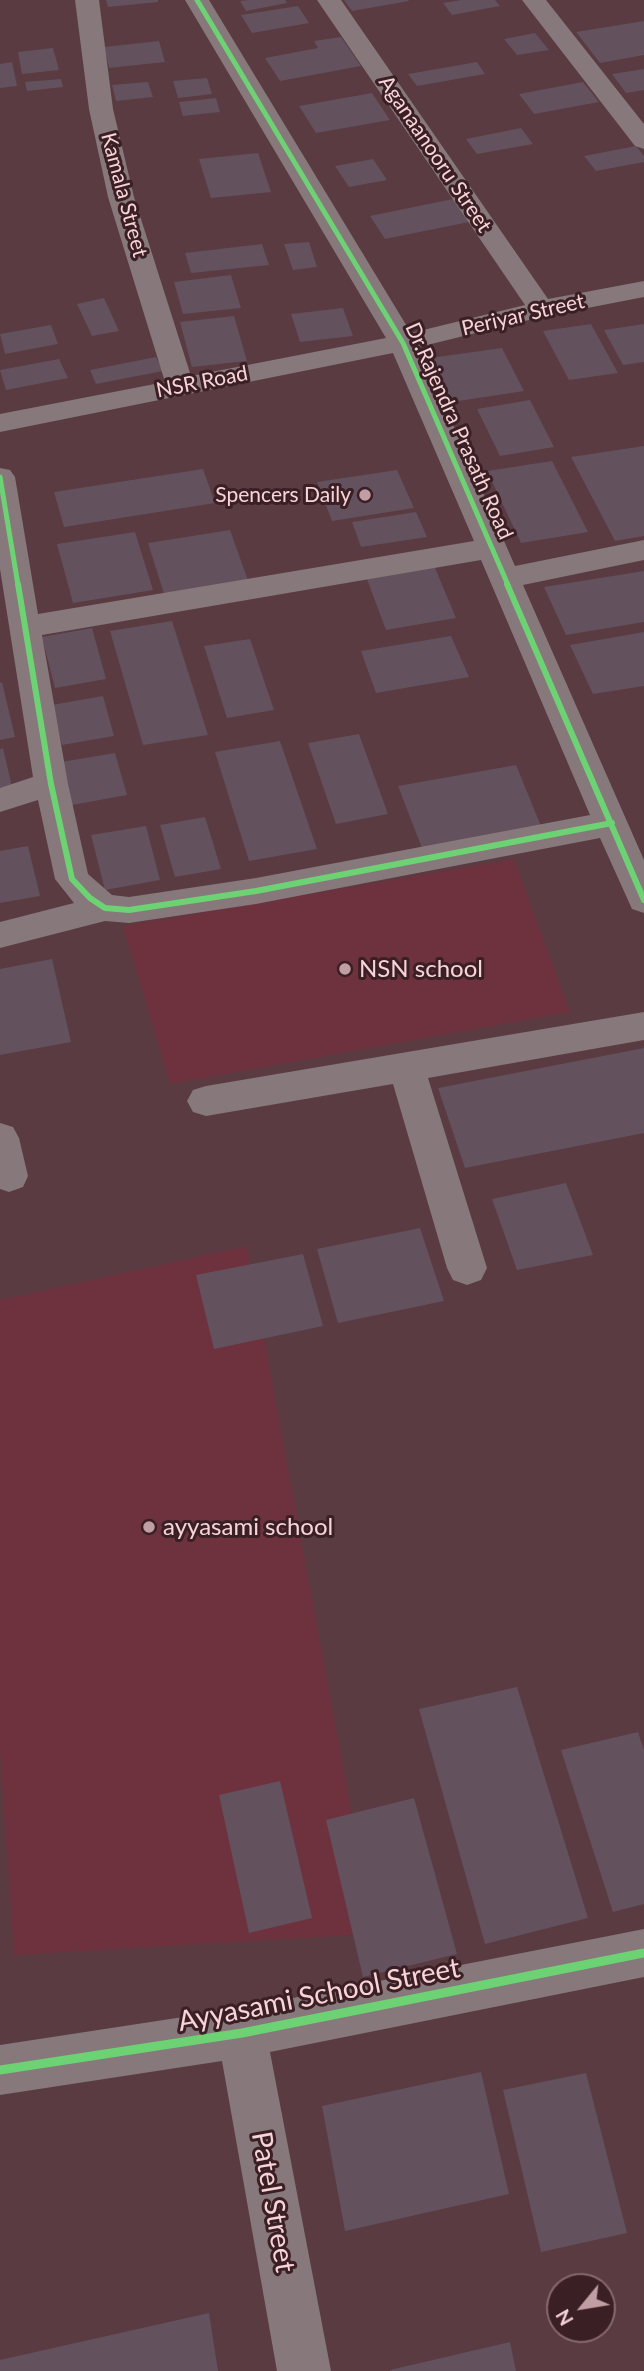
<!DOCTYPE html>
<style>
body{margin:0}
#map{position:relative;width:644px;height:2371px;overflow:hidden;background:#593b41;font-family:Lato,sans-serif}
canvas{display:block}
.north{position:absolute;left:546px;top:2273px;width:70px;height:70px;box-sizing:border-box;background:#3a2024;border:2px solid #86686c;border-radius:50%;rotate:240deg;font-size:19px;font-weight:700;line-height:28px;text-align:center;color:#f8d4d9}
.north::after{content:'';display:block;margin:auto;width:24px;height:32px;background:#c09ea4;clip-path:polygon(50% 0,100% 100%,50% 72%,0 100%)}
</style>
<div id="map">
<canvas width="644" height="2371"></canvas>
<div class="north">N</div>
</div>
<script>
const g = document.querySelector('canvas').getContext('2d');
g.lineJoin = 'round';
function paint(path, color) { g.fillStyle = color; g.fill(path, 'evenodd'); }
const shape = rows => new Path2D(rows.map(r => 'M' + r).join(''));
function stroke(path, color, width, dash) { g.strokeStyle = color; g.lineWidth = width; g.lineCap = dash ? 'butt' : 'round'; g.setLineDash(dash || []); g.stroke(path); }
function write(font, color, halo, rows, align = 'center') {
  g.font = font + ' Lato,sans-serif'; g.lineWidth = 6; g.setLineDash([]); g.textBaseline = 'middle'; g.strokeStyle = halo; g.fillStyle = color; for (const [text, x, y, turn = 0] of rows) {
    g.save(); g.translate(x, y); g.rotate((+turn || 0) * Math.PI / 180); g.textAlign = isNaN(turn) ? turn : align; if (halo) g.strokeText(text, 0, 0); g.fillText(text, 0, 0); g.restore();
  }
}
const built = shape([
 [514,859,570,1012,170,1084,123,926],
 [247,1246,374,1934,14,1955,0,1753,0,1300]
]);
const building = shape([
 [106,0,158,0,158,2,108,7],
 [249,0,285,0,287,3,246,11,240,1],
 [344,0,408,0,409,1,352,11],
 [461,0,495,0,500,6,452,15,443,3],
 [298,6,309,23,252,33,241,15],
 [644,21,644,55,600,63,576,32],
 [535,33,549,50,517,55,504,39],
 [341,37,361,66,280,81,265,58,318,48,314,41],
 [159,41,165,62,109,68,104,47],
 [53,48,59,70,22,74,18,52],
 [12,62,17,86,0,88,0,64],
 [477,62,485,74,417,86,408,74],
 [644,69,644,90,626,93,612,74],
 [207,78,212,94,178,98,173,81],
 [61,79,63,87,27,91,25,82],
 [148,82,153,97,116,101,112,85],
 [583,82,599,102,534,114,519,94],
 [372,93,390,120,316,133,299,106],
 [216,98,220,112,183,116,179,102],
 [521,128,533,144,477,154,466,139],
 [636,146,644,156,644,162,596,171,584,156],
 [258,153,271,192,211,198,199,159],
 [373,159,387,180,349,187,335,166],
 [453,199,469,222,385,239,370,216],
 [309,242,317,267,293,270,284,244],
 [262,244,269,265,191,273,185,253],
 [231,275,241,308,183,314,174,282],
 [104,298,119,331,92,336,77,304],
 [343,308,353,336,300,342,291,314],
 [234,316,247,361,192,367,180,322],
 [591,324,618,373,569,380,543,331],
 [644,324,644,362,623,365,604,330],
 [51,325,58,344,5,354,0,334],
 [502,348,524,391,452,402,430,358],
 [156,357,163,371,96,384,90,370],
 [59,359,68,378,6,390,0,370],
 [530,400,554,447,500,456,477,409],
 [644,446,644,536,615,541,571,457],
 [552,461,588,532,521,543,487,471],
 [203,469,215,503,64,527,54,492],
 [397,470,414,508,332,521,317,482],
 [416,512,427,537,361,547,352,522],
 [230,530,250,586,166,600,148,543],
 [135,532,153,590,73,603,57,544],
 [433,563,456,618,386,630,365,574],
 [644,571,644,622,566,635,544,587],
 [172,621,208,735,143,745,110,631],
 [92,628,106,679,55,688,42,637],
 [644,632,644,686,593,694,570,645],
 [451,636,469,677,376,693,361,651],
 [250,639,274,710,227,718,204,646],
 [2,682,15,737,0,740,0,683],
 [103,696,114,736,62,745,52,705],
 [359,734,388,814,336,824,308,743],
 [280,741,317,849,249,861,215,752],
 [3,748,13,791,0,793,0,749],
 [115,753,127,795,72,805,61,762],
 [516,765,541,826,422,848,398,786],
 [205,817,221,869,175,877,160,825],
 [146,826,160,880,105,890,91,835],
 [28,846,40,896,0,903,0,851],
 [52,959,71,1042,0,1055,0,969],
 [644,1048,644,1133,465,1168,438,1088],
 [566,1183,593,1255,517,1270,492,1199],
 [420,1228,444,1301,338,1323,317,1249],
 [303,1254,323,1326,214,1349,196,1275],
 [517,1687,588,1918,485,1944,419,1709],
 [638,1732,644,1750,644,1904,613,1912,561,1750],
 [280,1781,312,1918,249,1933,219,1795],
 [414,1798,457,1954,363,1977,326,1820],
 [481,2072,509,2194,345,2231,322,2106],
 [586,2073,627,2233,541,2252,503,2090],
 [209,2313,218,2371,0,2371,0,2360],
 [510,2342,516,2371,390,2371,390,2370]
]);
const minor = shape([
 [75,0,99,0,113,109,134,197,191,376,386,338,185,0,209,0,411,333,525,305,317,0,341,0,548,299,644,281,644,297,541,317,419,347,515,566,644,540,644,560,523,585,644,860,644,913,632,909,600,838,256,904,129,923,105,921,0,948,0,922,74,903,55,879,38,800,0,812,0,788,33,777,0,569,0,468,10,470,15,477,38,614,474,541,393,353,0,432,0,414,165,382,108,197,89,109,75,0],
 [481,560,590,815,256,878,129,897,112,895,88,874,68,784,42,635,481,560],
 [522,0,546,0,644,124,644,149,635,146,522,0],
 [644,1012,644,1040,428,1078,487,1268,481,1280,467,1285,453,1280,447,1268,393,1084,206,1116,193,1112,187,1101,193,1090,206,1086,644,1012],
 [0,1123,13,1127,19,1138,28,1176,23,1187,9,1192,0,1189,0,1123],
 [644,1929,644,1977,270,2052,331,2371,277,2371,222,2061,0,2095,0,2045,242,2008,644,1929]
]);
const cyclewayFar2 = shape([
 [197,0,403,343,508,585],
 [0,477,18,585]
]);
const cyclewayFar1 = shape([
 [18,584,51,784,72,879,90,898,105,908,129,910,256,891,612,823],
 [507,584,644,900]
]);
const cycleway = shape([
 [0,2070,242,2033,644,1953]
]);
const markers = [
 [365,495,7,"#c09ea4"],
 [345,969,7,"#c09ea4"],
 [149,1527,7,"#c09ea4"]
];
const farStreetnames = [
 ["Aganaanooru Street",435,154,56],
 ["Kamala Street",124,195,75],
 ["Periyar Street",523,315,-13],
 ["NSR Road",202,382,-11],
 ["Dr.Rajendra Prasath Road",459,431,66]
];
const farPoinames = [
 ["Spencers Daily",351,495]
];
const poiNames = [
 ["NSN school",359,969],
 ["ayyasami school",163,1527]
];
const nearStreetnames = [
 ["Ayyasami School Street",319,1995,-11],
 ["Patel Street",273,2202,80]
];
paint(built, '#6d323e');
paint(building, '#64515e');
paint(minor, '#87787b');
stroke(cyclewayFar2, '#6cd273', 5);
stroke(cyclewayFar1, '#6cd273', 6);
stroke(cycleway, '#6cd273', 9);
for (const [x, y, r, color] of markers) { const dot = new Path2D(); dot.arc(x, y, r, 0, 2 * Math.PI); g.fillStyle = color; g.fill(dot); stroke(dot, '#3a2024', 2.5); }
write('21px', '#f8d4d9', '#3a2024', farStreetnames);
write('21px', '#f8d4d9', '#3a2024', farPoinames, 'right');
write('24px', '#f8d4d9', '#3a2024', poiNames, 'left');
write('28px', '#f8d4d9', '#3a2024', nearStreetnames);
</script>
